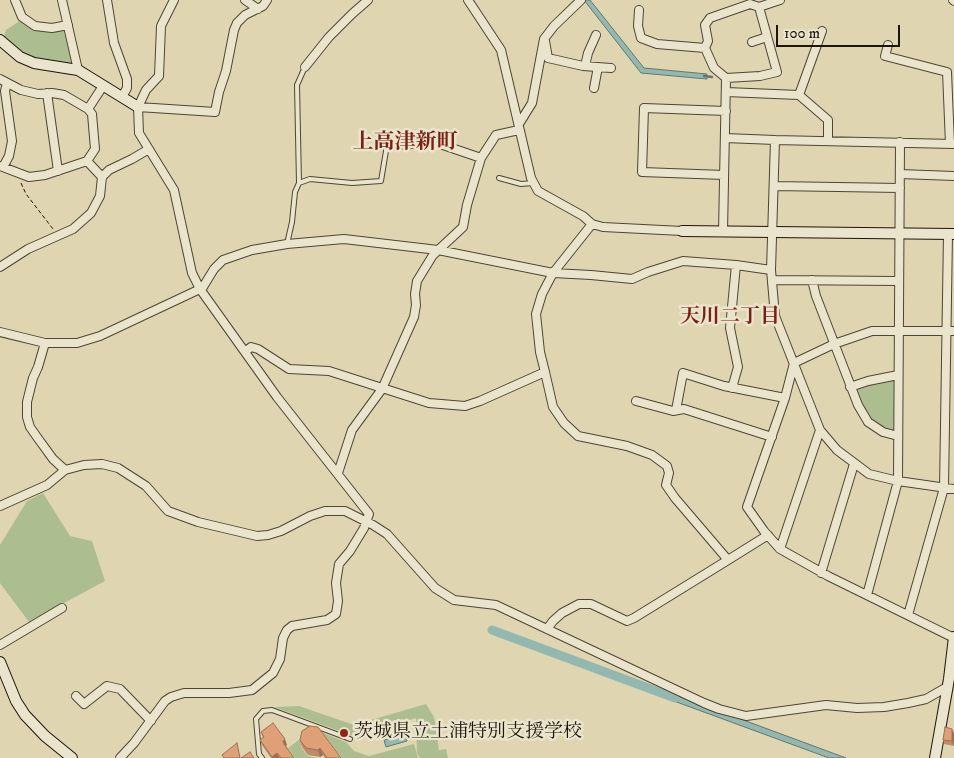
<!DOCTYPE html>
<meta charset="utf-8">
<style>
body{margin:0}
#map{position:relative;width:954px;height:758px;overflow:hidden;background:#dfd5b1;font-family:"IM FELL DW Pica",serif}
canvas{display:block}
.scale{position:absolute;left:776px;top:25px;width:124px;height:22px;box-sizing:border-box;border:2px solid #1d150c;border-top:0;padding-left:6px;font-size:15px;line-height:18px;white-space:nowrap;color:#1d150c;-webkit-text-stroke:4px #eae4cc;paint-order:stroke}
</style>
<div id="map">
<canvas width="954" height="758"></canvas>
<div class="scale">100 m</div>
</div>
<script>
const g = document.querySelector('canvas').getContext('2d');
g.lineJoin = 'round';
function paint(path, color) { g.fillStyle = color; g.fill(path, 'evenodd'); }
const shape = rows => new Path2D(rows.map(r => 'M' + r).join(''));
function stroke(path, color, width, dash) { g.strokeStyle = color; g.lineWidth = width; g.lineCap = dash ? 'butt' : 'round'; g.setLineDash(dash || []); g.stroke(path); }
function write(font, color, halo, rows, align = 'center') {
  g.font = font + ' "IM FELL DW Pica","Noto Serif JP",serif'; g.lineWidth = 5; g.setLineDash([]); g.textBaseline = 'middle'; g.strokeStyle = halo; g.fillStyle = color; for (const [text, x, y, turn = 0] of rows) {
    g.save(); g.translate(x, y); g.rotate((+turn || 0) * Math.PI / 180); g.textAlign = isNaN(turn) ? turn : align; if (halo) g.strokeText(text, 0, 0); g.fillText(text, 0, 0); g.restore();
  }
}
const green = shape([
 [21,20,67,28,75,68,21,54,3,39,6,30],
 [891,378,894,381,894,429,891,431,871,420,856,397,856,388],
 [43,493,70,536,92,541,105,581,29,622,0,583,0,545,27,501],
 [426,704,434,717,439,750,446,749,448,758,420,758,417,753,416,718,353,736,274,707,299,706,354,725],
 [323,733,346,742,354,751,369,756,414,744,418,758,342,758],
 [303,737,301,747,308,756,317,758,295,758,288,748]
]);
const water = shape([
 [584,0,590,0,644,68,707,74,707,79,641,73,584,0],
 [665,691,846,758,829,758,663,697,665,691],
 [405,734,407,741,386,747,384,740,405,734]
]);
const stream = shape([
 [704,76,712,77]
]);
const canal = shape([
 [492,630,675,698]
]);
const path = shape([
 [21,183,26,194,53,229]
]);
const lane = shape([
 [499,178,521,184,533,183],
 [299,183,297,85,305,67],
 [287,244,292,222,295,192,299,183,310,179,352,183,381,181,387,145],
 [262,758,259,754,256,719,263,711,272,710,350,739]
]);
const street = shape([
 [15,0,22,17,35,26,52,28,68,25],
 [62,0,78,70],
 [107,0,114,43,127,79,127,88,122,97],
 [245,0,258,9],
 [468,0,501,50,531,178,538,191,583,216,592,224,603,227,682,231],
 [953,0,954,1],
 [759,7,777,72,760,76,726,78,714,68,705,48,708,41,705,25,710,18,750,4,759,7,780,0],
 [639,10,638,26,641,38,657,44,705,48],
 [545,41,548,58,583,66,611,68],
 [752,42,767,37],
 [888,45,885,56,947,72,950,144],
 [585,66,588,53,596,35],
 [305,67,329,37,352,14,368,0],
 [0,79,21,90,38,94,52,93,64,95,88,109,92,114,95,149,87,161,45,175,29,177,0,166],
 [594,88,598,67],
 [726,92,799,95,828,120,828,141],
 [47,93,58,171],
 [799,95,822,31],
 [138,107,215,112,219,92,226,71,234,30,237,23,245,15,263,6,267,0],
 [88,109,103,86],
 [519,124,532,103,544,39,554,26,581,0],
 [725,138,775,140],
 [954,144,775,140,771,270,775,316,820,430,837,450,869,474,898,481,954,489],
 [387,145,437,143,481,158],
 [87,161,102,177],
 [3,167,9,156,12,141,5,91,7,83],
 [900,174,954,176],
 [724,175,642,172,644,108,726,111],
 [774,186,900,188],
 [723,232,726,78],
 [0,267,28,249,73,229,91,213,100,196,102,177,109,170,132,159,149,149],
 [772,280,899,281],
 [812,280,816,296,858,405,868,422,883,432,898,436],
 [0,332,45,343,77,343,100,336,200,289,203,287,214,269,223,260,252,250,287,244,344,239,438,250,553,273,592,224],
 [45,343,38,367,33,378,27,402,27,417,30,427,37,437,53,459,65,470],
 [246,351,251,347,258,349,289,369,329,371,429,403,465,406,480,401,545,372,540,352,536,314,542,294,553,273,591,275,632,279,648,272,683,261,736,265,771,270],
 [545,372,553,407,564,423,578,436,627,446,652,455,667,466,669,473,666,485,675,498,728,560,768,535],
 [850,387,868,381,898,375],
 [732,388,738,367,730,328,736,265],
 [636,401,673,411,684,409,772,437],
 [676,410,683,373,724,386,785,398],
 [338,473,352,430,382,389,414,317,416,305,415,294,417,281,433,255,463,227,467,205,481,158,496,135,519,130],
 [0,506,47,485,65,470,84,465,102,464,118,468,146,486,168,511,198,522,257,536,268,535,281,531,310,516,325,511,345,511,373,525,387,534,435,588,454,600,496,605,704,703,719,709,746,716,826,705,857,708,884,707,908,703,926,699,947,687],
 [780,549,820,430],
 [821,573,854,464],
 [867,595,898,481,900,142],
 [908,615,944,488,948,234],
 [547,629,553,621,562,613,579,604,591,604,627,621,634,618,728,560],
 [954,638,828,576,780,549,764,531,747,507,785,398,794,363,834,344,872,331,954,331],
 [0,645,62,608],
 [76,696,84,704,107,686,120,689,151,721],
 [120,758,134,743,165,701,171,697,184,693,229,693,252,690,273,673,280,659,283,638,287,630,292,626,327,620,336,614,338,601,336,583,339,564,350,551,364,528,369,514,277,397,200,289,192,273,174,190,139,133,138,107,146,90,159,76,161,26,174,0]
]);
const secondary = shape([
 [0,40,20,57,34,63,78,70,138,107],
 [682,231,954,234],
 [0,662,16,701,25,715,45,736,72,758],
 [935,758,949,679,954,637]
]);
const wall = shape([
 [261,732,287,745,286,746,294,758,271,758,262,745,260,740,263,738],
 [954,733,954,746,944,744,943,740],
 [300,740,341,758,325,758,323,755,320,757,308,755,302,747]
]);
const shadedWall = shape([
 [952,729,954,733,954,746,952,741],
 [285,739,287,745,285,746,286,749,283,741],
 [320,748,323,755,320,757,318,750],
 [277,753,279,758,273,758,272,757]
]);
const building = shape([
 [273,723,285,739,283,741,284,744,294,758,281,758,277,753,272,757,260,740,264,737,261,732,273,723],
 [310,726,318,727,341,758,327,758,320,748,318,750,306,748,300,740,302,731,310,726],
 [945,727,952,729,952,741,943,740,945,727],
 [237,743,240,758,224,758,222,755,237,743],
 [250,752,254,758,241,758,250,752]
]);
const markers = [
 [344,733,5,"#8f2418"]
];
const poiNames = [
 ["茨城県立土浦特別支援学校",354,733]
];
const neighbourhoodNames = [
 ["天川二丁目",730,318]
];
const quarterNames = [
 ["上高津新町",405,144]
];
paint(green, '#acbe90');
paint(water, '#93b8b0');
stroke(water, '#64776e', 1);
stroke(stream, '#64776e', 2.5);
stroke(canal, '#93b8b0', 9);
stroke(lane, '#4e4535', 6);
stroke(street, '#4e4535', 10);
stroke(secondary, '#1d150c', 12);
stroke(path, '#1d150c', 1, [4, 2.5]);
stroke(lane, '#eae4cc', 4);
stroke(street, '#eae4cc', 8);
stroke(secondary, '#eae4cc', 10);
paint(wall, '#c18a66');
paint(shadedWall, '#9d7053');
paint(building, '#e0a077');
stroke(building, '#9d7053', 1);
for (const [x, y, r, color] of markers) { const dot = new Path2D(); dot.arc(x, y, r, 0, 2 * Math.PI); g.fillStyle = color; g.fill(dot); stroke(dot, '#eae4cc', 2); }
write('19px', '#1d150c', '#eae4cc', poiNames, 'left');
write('bold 20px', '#7a1f14', '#eae4cc', neighbourhoodNames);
write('bold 21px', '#7a1f14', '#eae4cc', quarterNames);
</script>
